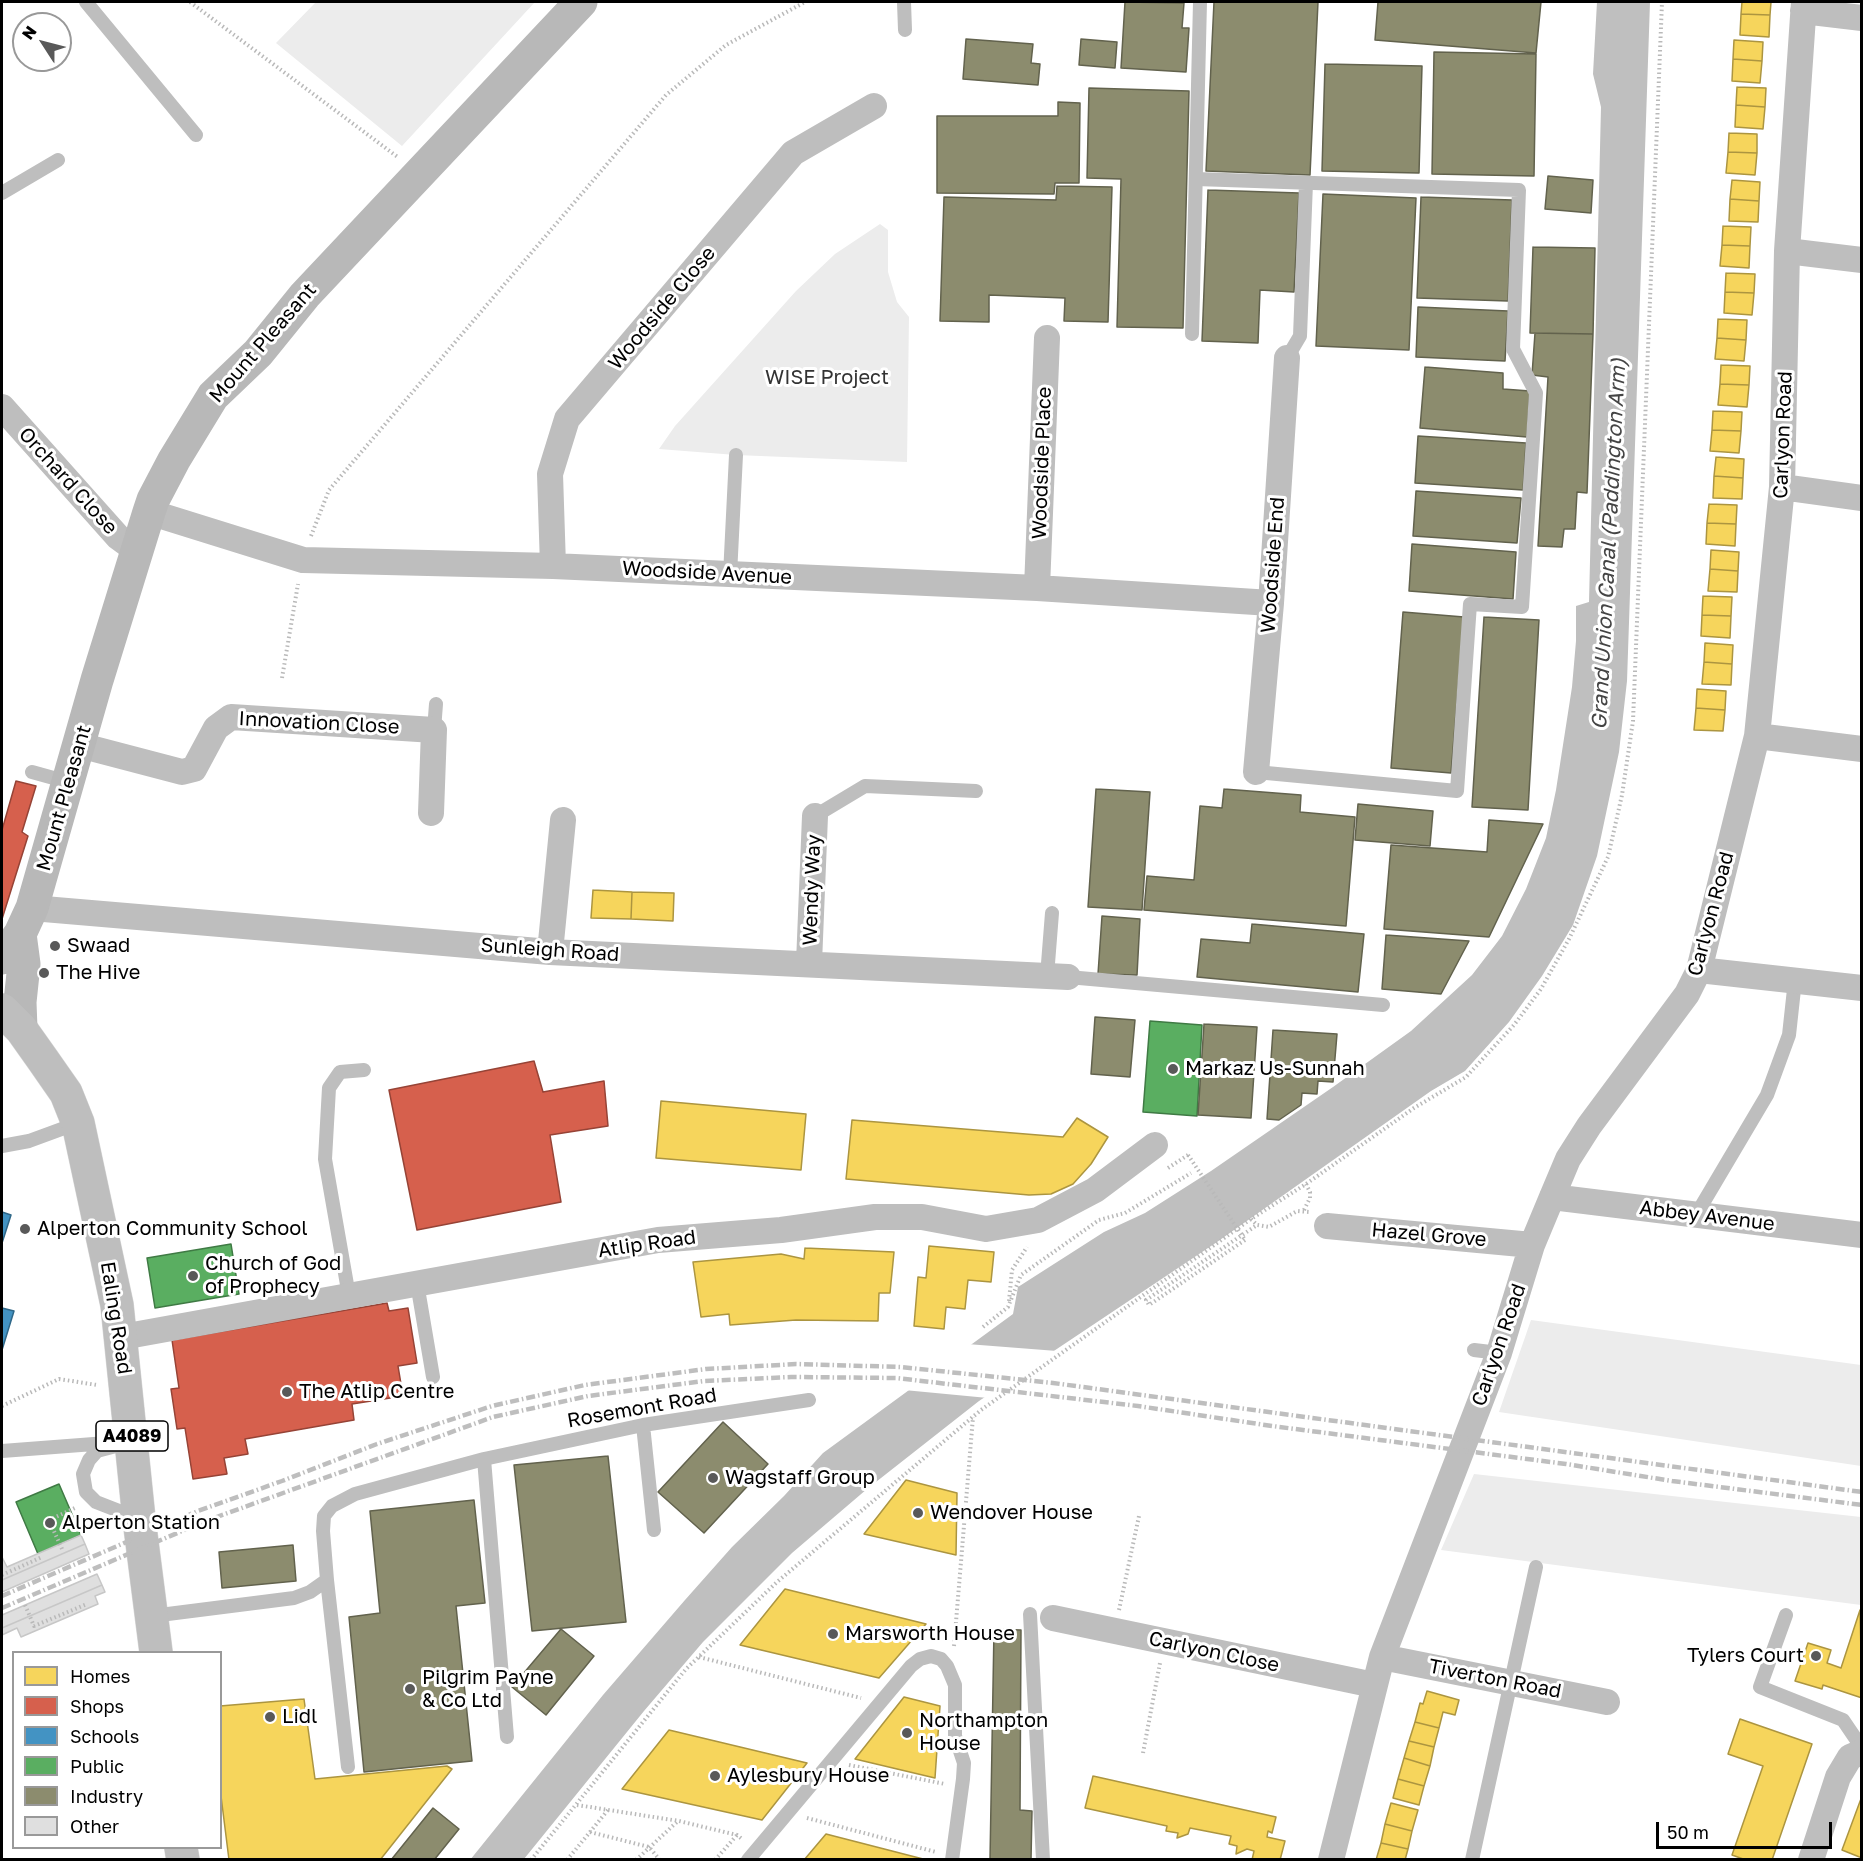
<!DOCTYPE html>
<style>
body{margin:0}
#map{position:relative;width:1863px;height:1861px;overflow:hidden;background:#fff;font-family:"Golos Text",sans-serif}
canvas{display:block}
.frame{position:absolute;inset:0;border:3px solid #000;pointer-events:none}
.legend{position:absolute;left:12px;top:1651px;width:210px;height:198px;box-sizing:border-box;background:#fff;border:2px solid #999;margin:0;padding:8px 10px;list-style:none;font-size:18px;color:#000}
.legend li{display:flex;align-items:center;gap:12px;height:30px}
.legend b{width:30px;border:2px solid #999}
.north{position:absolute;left:12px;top:12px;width:60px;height:60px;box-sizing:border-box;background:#fff;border:2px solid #999;border-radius:50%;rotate:306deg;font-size:16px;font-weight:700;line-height:24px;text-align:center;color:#000}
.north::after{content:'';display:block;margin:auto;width:21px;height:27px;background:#595959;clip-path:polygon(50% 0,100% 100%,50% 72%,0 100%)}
.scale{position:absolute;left:1656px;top:1822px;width:176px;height:27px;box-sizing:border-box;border:3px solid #000;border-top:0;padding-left:8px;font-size:18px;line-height:21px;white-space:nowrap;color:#000;-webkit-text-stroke:4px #fff;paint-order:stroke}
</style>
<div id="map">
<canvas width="1863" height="1861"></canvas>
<div class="frame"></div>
<ul class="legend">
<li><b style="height:16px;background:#f6d55c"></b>Homes</li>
<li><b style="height:16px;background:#d6604d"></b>Shops</li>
<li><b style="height:16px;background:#4393c3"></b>Schools</li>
<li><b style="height:16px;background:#5aae61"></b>Public</li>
<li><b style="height:16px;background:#8c8c6e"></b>Industry</li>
<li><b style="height:16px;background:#dfdfdf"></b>Other</li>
</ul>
<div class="north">N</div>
<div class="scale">50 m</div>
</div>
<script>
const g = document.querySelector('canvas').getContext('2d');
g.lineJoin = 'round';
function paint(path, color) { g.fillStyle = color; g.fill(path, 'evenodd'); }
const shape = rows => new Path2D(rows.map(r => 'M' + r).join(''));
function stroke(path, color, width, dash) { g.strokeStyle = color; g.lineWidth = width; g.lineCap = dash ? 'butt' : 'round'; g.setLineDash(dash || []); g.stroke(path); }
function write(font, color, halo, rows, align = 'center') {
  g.font = font + ' "Golos Text",sans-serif'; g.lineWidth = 6; g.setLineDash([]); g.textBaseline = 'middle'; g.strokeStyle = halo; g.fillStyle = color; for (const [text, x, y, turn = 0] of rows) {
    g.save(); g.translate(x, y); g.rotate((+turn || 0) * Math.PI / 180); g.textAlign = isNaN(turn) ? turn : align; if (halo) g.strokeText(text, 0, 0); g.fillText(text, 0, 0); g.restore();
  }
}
const green = shape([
 [316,2,535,2,402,146,276,43],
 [880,224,888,230,888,272,897,302,909,317,907,462,736,455,659,449,675,426,796,291,835,254],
 [1531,1320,1861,1365,1861,1466,1499,1412],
 [1474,1474,1861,1517,1861,1605,1441,1550]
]);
const water = shape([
 [1597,2,1650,2,1627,681,1619,752,1597,856,1573,925,1542,976,1509,1022,1465,1071,1431,1091,1217,1242,979,1401,867,1489,792,1553,703,1642,644,1711,524,1859,470,1860,603,1695,685,1600,732,1547,784,1496,823,1453,1013,1314,1018,1287,1104,1232,1145,1213,1211,1171,1333,1087,1411,1031,1472,975,1502,936,1526,889,1546,838,1556,790,1572,687,1576,641,1576,606,1589,602,1601,107,1593,74]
]);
const pier = shape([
 [967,1344,1057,1351,988,1398,904,1390]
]);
const homes = shape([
 [1742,2,1771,2,1770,15,1741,14,1742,2],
 [1741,14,1770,15,1769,37,1740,35,1741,14],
 [1734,40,1763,42,1762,61,1733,59,1734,40],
 [1733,59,1762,61,1760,83,1732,81,1733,59],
 [1737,87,1766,88,1765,107,1736,105,1737,87],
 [1736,105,1765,107,1763,129,1735,127,1736,105],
 [1729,133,1757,134,1757,153,1728,152,1729,133],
 [1728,152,1757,153,1755,175,1726,173,1728,152],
 [1732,180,1760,182,1759,201,1730,199,1732,180],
 [1730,199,1759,201,1758,222,1729,221,1730,199],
 [1723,226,1751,227,1750,246,1722,245,1723,226],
 [1722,245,1750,246,1749,268,1720,266,1722,245],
 [1726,273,1755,274,1754,293,1725,292,1726,273],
 [1725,292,1754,293,1752,315,1724,313,1725,292],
 [1718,319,1747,320,1746,340,1717,338,1718,319],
 [1717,338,1746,340,1744,361,1715,359,1717,338],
 [1721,365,1750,366,1749,385,1720,384,1721,365],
 [1720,384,1749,385,1747,407,1718,405,1720,384],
 [1713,411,1742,412,1741,431,1712,430,1713,411],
 [1712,430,1741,431,1739,453,1710,451,1712,430],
 [1716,457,1744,459,1743,478,1714,476,1716,457],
 [1714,476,1743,478,1742,499,1713,498,1714,476],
 [1709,504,1737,505,1736,524,1707,523,1709,504],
 [1707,523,1736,524,1735,546,1706,544,1707,523],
 [1711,550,1739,552,1738,571,1710,569,1711,550],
 [1710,569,1738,571,1737,592,1708,591,1710,569],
 [1703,596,1732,597,1731,616,1702,615,1703,596],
 [1702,615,1731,616,1730,638,1701,636,1702,615],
 [1705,643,1733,645,1732,664,1704,662,1705,643],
 [1704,662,1732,664,1731,685,1702,684,1704,662],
 [1697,689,1726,691,1725,710,1696,708,1697,689],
 [1696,708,1725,710,1723,731,1694,730,1696,708],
 [593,890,632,892,631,919,591,918,593,890],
 [632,892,674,893,673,921,631,919,632,892],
 [661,1101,806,1114,801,1170,656,1158,661,1101],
 [1077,1118,1108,1137,1091,1164,1073,1184,1051,1194,1029,1195,846,1179,852,1120,1063,1137,1077,1118],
 [929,1246,994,1252,991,1282,968,1280,965,1309,946,1307,944,1329,914,1326,918,1277,926,1278,929,1246],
 [805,1248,894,1252,890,1293,879,1293,878,1321,796,1320,730,1325,729,1314,701,1317,693,1262,781,1254,804,1259,805,1248],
 [906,1480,957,1493,956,1555,864,1534,906,1480],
 [785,1589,926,1624,879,1678,740,1645,785,1589],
 [1860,1610,1862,1698,1823,1685,1822,1689,1795,1681,1808,1643,1831,1650,1827,1663,1841,1668,1860,1610],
 [1427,1691,1459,1700,1455,1715,1443,1712,1439,1728,1415,1722,1420,1703,1423,1704,1427,1691],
 [904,1697,940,1706,935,1778,855,1759,904,1697],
 [304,1699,315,1779,447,1766,452,1769,380,1860,229,1860,220,1788,220,1706,304,1699],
 [1740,1719,1812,1744,1772,1860,1746,1860,1732,1855,1763,1766,1728,1754,1740,1719],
 [1415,1722,1439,1728,1434,1747,1409,1741,1415,1722],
 [669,1730,807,1763,762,1820,622,1789,669,1730],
 [1409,1741,1434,1747,1430,1766,1404,1758,1409,1741],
 [1404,1758,1430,1766,1424,1786,1398,1779,1404,1758],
 [1093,1776,1276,1817,1272,1833,1268,1831,1267,1837,1285,1841,1280,1860,1252,1860,1254,1851,1247,1849,1236,1854,1237,1846,1229,1844,1231,1836,1190,1828,1188,1834,1177,1838,1178,1833,1166,1831,1167,1826,1085,1808,1093,1776],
 [1398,1779,1424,1786,1419,1805,1393,1798,1398,1779],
 [1862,1796,1862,1858,1842,1850,1862,1796],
 [1391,1803,1418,1810,1412,1831,1385,1824,1391,1803],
 [1385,1824,1412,1831,1408,1849,1381,1843,1385,1824],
 [826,1834,927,1860,804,1860,826,1834],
 [1381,1843,1408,1849,1405,1860,1376,1860,1381,1843]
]);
const shops = shape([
 [16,781,36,786,22,832,28,836,2,919,2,830,16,781],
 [534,1061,543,1092,604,1081,608,1126,550,1135,561,1202,417,1230,389,1090,534,1061],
 [387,1303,389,1311,408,1308,417,1363,398,1366,403,1396,352,1404,354,1420,245,1439,248,1454,224,1458,227,1474,193,1479,185,1428,177,1429,171,1389,179,1388,172,1340,387,1303]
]);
const schools = shape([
 [2,1212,11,1215,2,1243,2,1212],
 [2,1308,14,1311,2,1350,2,1308]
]);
const public = shape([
 [1150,1021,1202,1025,1197,1116,1143,1112,1150,1021],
 [231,1244,239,1294,155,1308,147,1258,231,1244],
 [59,1484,81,1535,38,1554,16,1502,59,1484]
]);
const industry = shape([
 [1125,2,1184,3,1182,28,1189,28,1186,72,1121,68,1125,2],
 [1214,2,1318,2,1310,175,1206,171,1214,2],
 [1378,2,1541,2,1536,53,1375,40,1378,2],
 [966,39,1033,44,1031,63,1040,64,1038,85,963,79,966,39],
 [1081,39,1117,42,1115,68,1079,65,1081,39],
 [1434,52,1536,54,1534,176,1432,174,1434,52],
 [1325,64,1422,66,1419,173,1322,171,1325,64],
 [1089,88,1189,91,1183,328,1117,327,1121,179,1087,178,1089,88],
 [1058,102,1080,103,1079,183,1055,183,1054,194,937,193,937,116,1058,116,1058,102],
 [1548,176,1593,180,1591,213,1545,209,1548,176],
 [1057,186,1112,187,1108,322,1064,321,1065,298,989,295,989,322,940,321,944,197,1056,200,1057,186],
 [1208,190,1299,193,1294,292,1260,290,1258,343,1202,341,1208,190],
 [1323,194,1416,198,1409,350,1316,346,1323,194],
 [1421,197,1512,200,1508,301,1417,298,1421,197],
 [1533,247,1595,248,1593,334,1530,333,1533,247],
 [1418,307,1508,311,1505,361,1416,357,1418,307],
 [1535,333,1593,334,1587,493,1577,492,1575,529,1564,529,1562,547,1538,546,1548,377,1532,375,1535,333],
 [1425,367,1503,373,1503,389,1530,391,1527,437,1420,428,1425,367],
 [1418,436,1526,443,1523,490,1415,483,1418,436],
 [1416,491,1521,498,1517,543,1413,536,1416,491],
 [1412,544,1516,552,1513,599,1409,591,1412,544],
 [1403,612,1464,617,1451,773,1391,768,1403,612],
 [1484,617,1539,620,1528,810,1472,807,1484,617],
 [1096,789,1150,792,1142,910,1088,907,1096,789],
 [1224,789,1301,795,1300,812,1355,817,1346,926,1144,910,1147,876,1194,880,1200,806,1222,808,1224,789],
 [1358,804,1433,811,1430,846,1355,840,1358,804],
 [1489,820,1543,824,1489,937,1384,929,1391,845,1487,852,1489,820],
 [1102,916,1140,919,1137,975,1098,974,1102,916],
 [1252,924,1364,934,1358,992,1197,977,1201,939,1250,943,1252,924],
 [1386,935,1469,941,1441,994,1382,989,1386,935],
 [1095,1017,1135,1020,1130,1077,1091,1074,1095,1017],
 [1204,1024,1257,1027,1251,1118,1198,1115,1204,1024],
 [1273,1030,1337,1034,1333,1082,1318,1081,1317,1094,1302,1093,1301,1105,1279,1120,1267,1119,1273,1030],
 [723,1422,768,1464,704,1533,658,1492,723,1422],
 [608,1456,626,1622,532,1631,514,1465,608,1456],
 [474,1500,485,1603,456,1606,472,1761,364,1772,349,1617,380,1613,370,1511,474,1500],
 [293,1545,296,1581,222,1588,219,1552,293,1545],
 [561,1629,594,1656,546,1715,512,1687,561,1629],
 [994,1629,1021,1630,1020,1810,1032,1811,1031,1860,990,1860,994,1629],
 [433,1808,459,1829,434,1860,391,1860,433,1808]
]);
const building = shape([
 [81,1535,85,1544,2,1580,2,1557,7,1567,81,1535],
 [85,1544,89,1554,2,1592,2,1580,85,1544],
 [97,1574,102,1585,2,1628,2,1615,97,1574],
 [102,1585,105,1592,95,1596,98,1604,21,1637,17,1628,2,1635,2,1628,102,1585]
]);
const path = shape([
 [190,2,399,158],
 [311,536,329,490,666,95,726,45,805,2],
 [282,678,298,584],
 [1168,1168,1188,1155],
 [1304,1210,1310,1198,1310,1192,1306,1184],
 [1251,1219,1257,1225,1269,1227,1297,1211,1309,1212],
 [1245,1240,1149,1305,1146,1300,1257,1225],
 [1009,1301,1012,1270,1027,1247],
 [983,1327,1008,1307,1021,1275,1099,1220,1125,1213,1191,1173],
 [2,1406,59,1379,97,1385],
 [62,1549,49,1520,75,1508],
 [2,1575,42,1557],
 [25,1605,34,1626,87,1604],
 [1119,1610,1139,1516],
 [954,1646,973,1417],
 [699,1657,861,1698],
 [1143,1753,1160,1663],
 [849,1765,945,1784],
 [577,1805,679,1821,737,1835,742,1839],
 [807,1818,936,1852],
 [590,1832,649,1847,660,1860],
 [531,1860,686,1669,777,1582,981,1410,1251,1219,1306,1184,1414,1108,1466,1077,1514,1025,1541,989,1569,939,1608,857,1622,795,1633,721,1662,2],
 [567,1860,608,1810],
 [636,1860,678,1821],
 [715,1860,737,1835]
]);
const lane = shape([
 [86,2,196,135],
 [904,2,905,30],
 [1196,179,1519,190,1513,349,1536,393,1522,607,1470,604,1457,791,1256,772],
 [2,193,58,160],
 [1192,334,1200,2],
 [1287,358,1300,336,1306,183],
 [730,575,736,455],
 [434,730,436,704],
 [32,772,68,782],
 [815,816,865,786,976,791],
 [1047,976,1052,913],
 [1068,977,1383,1005],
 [2,1146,29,1141,78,1123],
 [1696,1215,1767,1095,1789,1035,1795,980],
 [417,1283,433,1377],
 [349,1296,325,1159,329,1088,340,1072,364,1070],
 [1474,1350,1499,1353],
 [643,1425,654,1530],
 [131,1442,97,1451,89,1460,83,1474,86,1492,96,1502,137,1518],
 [2,1451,107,1443],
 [484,1459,507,1737],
 [327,1580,348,1767],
 [1030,1614,1043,1860],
 [1786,1615,1760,1687,1843,1720,1862,1748],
 [152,1616,294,1598,310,1592,327,1580,323,1531,324,1516,332,1506,355,1494,484,1459,643,1425,809,1400],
 [748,1860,911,1666,920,1659,931,1656,941,1659,947,1666,955,1685,955,1736,964,1763,963,1779,952,1860],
 [1472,1860,1536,1567]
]);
const street = shape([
 [1803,11,1862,18],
 [1787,251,1862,260],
 [2,407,118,537,137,551],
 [1782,487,1862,498],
 [149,512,303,560,553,566,1037,588,1271,603],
 [553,566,550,474,567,419,793,153,874,106],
 [1037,588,1047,338],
 [1757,736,1862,749],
 [79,745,182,772,194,769,216,728,231,717,434,730,431,813],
 [1256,772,1271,603,1287,358],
 [32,908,550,952,1068,977],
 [550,952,563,820],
 [809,963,815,816],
 [1699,970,1862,988],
 [1552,1197,1862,1235],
 [1327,1226,1532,1245],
 [122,1337,658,1240,781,1230,875,1217,922,1217,986,1229,1038,1220,1095,1190,1155,1145],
 [1053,1618,1374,1685],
 [1382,1657,1607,1702],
 [1331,1860,1382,1657,1499,1353,1532,1245,1552,1197,1568,1159,1589,1126,1687,994,1699,970,1757,736,1782,487,1787,251,1804,2],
 [1811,1860,1838,1777,1850,1757,1862,1752]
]);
const secondary = shape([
 [20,934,24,964,20,1002,21,1029],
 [2,958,20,934,32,908,97,680,149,512,153,500,174,460,213,396,258,353,305,295,581,2]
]);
const primary = shape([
 [2,1010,21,1029,43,1060,66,1093,78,1123,117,1305,139,1519,156,1652],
 [181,1848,183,1860]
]);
const rail = shape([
 [2,1596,198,1511,282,1481,377,1444,492,1406,585,1385,706,1369,796,1364,901,1367,1053,1383,1862,1492],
 [2,1608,203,1522,493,1417,588,1396,704,1381,791,1377,896,1378,1138,1406,1272,1426,1566,1464,1672,1481,1862,1505]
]);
const pathBridge = shape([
 [1188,1155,1245,1240]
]);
const markers = [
 [55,946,6,"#595959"],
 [44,973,6,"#595959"],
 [1173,1069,6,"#595959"],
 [25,1229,6,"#595959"],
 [193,1276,6,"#595959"],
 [287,1392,6,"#595959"],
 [713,1478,6,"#595959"],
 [918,1513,6,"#595959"],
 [50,1523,6,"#595959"],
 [833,1634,6,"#595959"],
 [1816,1656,6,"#595959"],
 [410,1689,6,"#595959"],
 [270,1717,6,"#595959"],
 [907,1733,6,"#595959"],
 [715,1776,6,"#595959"]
];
const shields = [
 [132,1436,72]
];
const shieldNames = [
 ["A4089",132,1436]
];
const streetNames = [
 ["Woodside Close",662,308,-50],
 ["Mount Pleasant",263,343,-49],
 ["Carlyon Road",1783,435,-88],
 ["Woodside Place",1042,463,-88],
 ["Orchard Close",68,481,48],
 ["Woodside End",1273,565,-86],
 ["Woodside Avenue",707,573,3],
 ["Innovation Close",319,723,3],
 ["Mount Pleasant",64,798,-74],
 ["Wendy Way",812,890,-88],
 ["Carlyon Road",1711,914,-75],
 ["Sunleigh Road",550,950,4],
 ["Abbey Avenue",1707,1216,7],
 ["Hazel Grove",1429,1235,5],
 ["Atlip Road",647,1244,-8],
 ["Ealing Road",116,1318,81],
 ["Carlyon Road",1499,1345,-71],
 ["Rosemont Road",642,1408,-10],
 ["Carlyon Close",1214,1652,12],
 ["Tiverton Road",1495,1679,11]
];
const parkNames = [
 ["WISE Project",827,378]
];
const poiNames = [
 ["Swaad",67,946],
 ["The Hive",56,973],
 ["Markaz Us-Sunnah",1185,1069],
 ["Alperton Community School",37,1229],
 ["Church of God",205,1264],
 ["of Prophecy",205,1287],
 ["The Atlip Centre",299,1392],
 ["Wagstaff Group",725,1478],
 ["Wendover House",930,1513],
 ["Alperton Station",62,1523],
 ["Marsworth House",845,1634],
 ["Tylers Court",1804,1656,"right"],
 ["Pilgrim Payne",422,1678],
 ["& Co Ltd",422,1701],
 ["Lidl",282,1717],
 ["Northampton",919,1721],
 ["House",919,1744],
 ["Aylesbury House",727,1776]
];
const waterNames = [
 ["Grand Union Canal (Paddington Arm)",1609,544,-87]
];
paint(green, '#ececec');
paint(water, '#bfbfbf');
paint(pier, '#fff');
paint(homes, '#f6d55c');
stroke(homes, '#ac9540', 1.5);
paint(shops, '#d6604d');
stroke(shops, '#964336', 1.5);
paint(schools, '#4393c3');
stroke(schools, '#2f6788', 1.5);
paint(public, '#5aae61');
stroke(public, '#3f7a44', 1.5);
paint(industry, '#8c8c6e');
stroke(industry, '#62624d', 1.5);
paint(building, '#dfdfdf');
stroke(building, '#c7c7c7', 1.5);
stroke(primary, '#dbdbdb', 34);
stroke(path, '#b9b9b9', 4, [1.5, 3]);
stroke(lane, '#bebebe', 14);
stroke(street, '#bebebe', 26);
stroke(secondary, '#b8b8b8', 33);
stroke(primary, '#bebebe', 33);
stroke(rail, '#bebebe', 4.5, [9, 3, 1.5, 3]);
stroke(pathBridge, '#b9b9b9', 4, [1.5, 3]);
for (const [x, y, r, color] of markers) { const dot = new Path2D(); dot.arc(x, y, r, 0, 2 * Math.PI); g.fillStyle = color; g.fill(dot); stroke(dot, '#fff', 2); }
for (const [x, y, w] of shields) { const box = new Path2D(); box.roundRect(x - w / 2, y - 15, w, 30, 4.5); g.fillStyle = '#fff'; g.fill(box); stroke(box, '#000', 1.5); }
write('bold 18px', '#000', null, shieldNames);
write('20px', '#000', '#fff', streetNames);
write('20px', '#333', '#fff', parkNames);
write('20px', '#000', '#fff', poiNames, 'left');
write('italic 21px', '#444', '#fff', waterNames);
</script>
